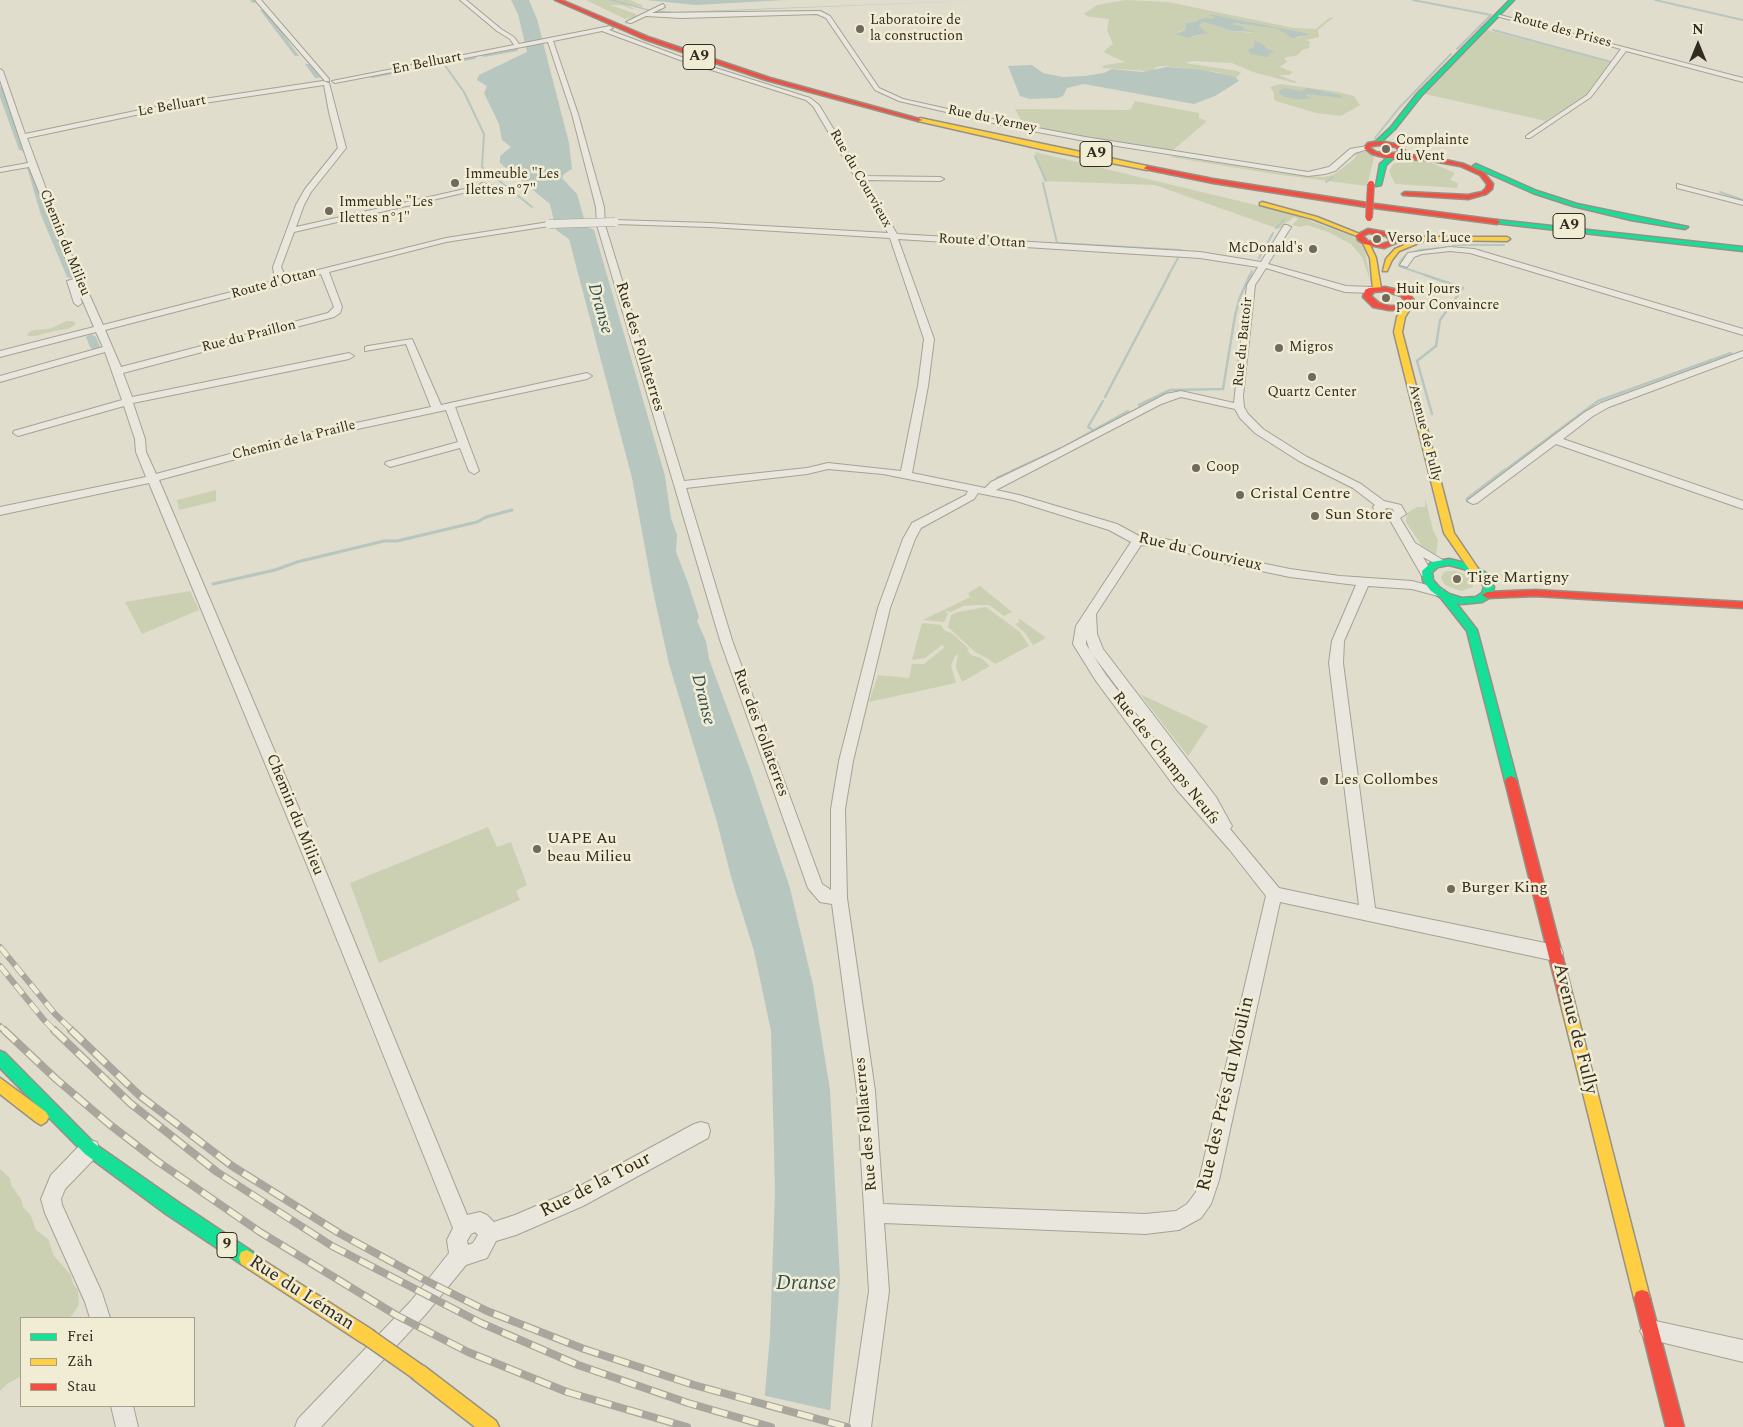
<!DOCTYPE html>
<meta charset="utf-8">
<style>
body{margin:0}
#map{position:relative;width:1743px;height:1427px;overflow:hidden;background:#e0ddcd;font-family:Spectral,serif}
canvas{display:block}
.legend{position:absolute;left:20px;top:1317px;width:175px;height:90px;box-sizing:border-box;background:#f1ecd4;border:1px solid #a59f8c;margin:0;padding:6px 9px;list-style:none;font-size:15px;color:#332b1f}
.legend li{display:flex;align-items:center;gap:10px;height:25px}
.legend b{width:25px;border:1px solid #a59f8c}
.north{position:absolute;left:1673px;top:20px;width:50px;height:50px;-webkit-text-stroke:4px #f1ecd4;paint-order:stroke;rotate:0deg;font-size:14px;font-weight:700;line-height:20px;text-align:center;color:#332b1f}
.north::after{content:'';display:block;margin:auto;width:18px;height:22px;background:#332b1f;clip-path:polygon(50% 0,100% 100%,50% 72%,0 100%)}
</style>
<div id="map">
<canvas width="1743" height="1427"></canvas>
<ul class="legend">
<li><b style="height:6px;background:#16e098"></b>Frei</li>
<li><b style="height:6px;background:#ffcf43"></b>Zäh</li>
<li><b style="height:6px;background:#f24e42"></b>Stau</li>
</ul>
<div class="north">N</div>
</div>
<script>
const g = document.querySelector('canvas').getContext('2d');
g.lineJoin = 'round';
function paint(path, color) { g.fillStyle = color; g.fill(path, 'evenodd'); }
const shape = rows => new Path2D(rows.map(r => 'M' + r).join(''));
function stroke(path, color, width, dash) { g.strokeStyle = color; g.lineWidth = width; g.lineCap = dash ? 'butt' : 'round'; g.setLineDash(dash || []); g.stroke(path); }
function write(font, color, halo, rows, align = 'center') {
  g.font = font + ' Spectral,serif'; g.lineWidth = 5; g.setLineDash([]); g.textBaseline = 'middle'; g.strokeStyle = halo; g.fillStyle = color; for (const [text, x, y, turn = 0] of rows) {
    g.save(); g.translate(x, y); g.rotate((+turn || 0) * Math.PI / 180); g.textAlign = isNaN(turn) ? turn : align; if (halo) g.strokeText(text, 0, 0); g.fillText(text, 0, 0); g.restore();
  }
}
const green = shape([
 [586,0,630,0,642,5,643,7,626,5,635,9,631,9,622,5,610,5,636,14,636,17,625,19],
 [1126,0,1168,2,1294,28,1316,29,1329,18,1334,17,1318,30,1319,37,1306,40,1310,42,1309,48,1302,50,1298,55,1284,58,1287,62,1280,67,1293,72,1289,75,1278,75,1297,82,1295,83,1253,72,1232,63,1193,61,1185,63,1238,71,1241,73,1236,78,1227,78,1217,72,1164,66,1156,67,1152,71,1147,71,1103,68,1102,67,1105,65,1125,62,1105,53,1104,51,1113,44,1107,30,1109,19,1090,17,1084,14,1097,5],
 [1210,14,1306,33,1308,35,1298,38,1278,29,1234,23,1231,24,1245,27,1243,29,1253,33,1232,31,1203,22,1199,26,1206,33,1194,37,1177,32,1185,30,1186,23,1214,19,1214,17],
 [1487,30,1587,56,1609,63,1588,93,1546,121,1425,94],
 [1280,84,1339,92,1354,96,1360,105,1341,116,1316,113,1276,101,1274,99,1274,93,1270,87],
 [1135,101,1199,113,1199,118,1207,121,1171,152,1024,126,1015,109,1128,110,1131,109],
 [1035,152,1260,206,1294,215,1352,236,1362,245,1365,252,1371,283,1362,257,1351,244,1328,232,1307,225,1300,227,1292,225,1298,219,1294,217,1279,229,1155,185,1044,181],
 [1356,152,1366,152,1372,155,1374,158,1367,186,1274,174,1170,157,1174,156,1282,173,1323,177,1333,175,1352,161,1356,156],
 [1410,160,1427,161,1455,173,1450,180,1458,183,1457,188,1395,184,1389,171,1393,164],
 [67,321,73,321,76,324,68,329,54,331,36,336,28,336,27,334,33,330,49,329],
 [216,490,216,501,179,510,177,500],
 [1425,498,1433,530,1438,540,1436,555,1422,546,1406,522,1407,513,1417,507,1425,507],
 [1446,571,1456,571,1466,575,1473,581,1473,587,1461,591,1445,585,1441,578,1443,573],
 [980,586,1012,612,1004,616,989,605,975,605,963,606,951,612,945,610,948,614,944,622,923,620,970,597,968,593],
 [190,591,199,610,142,634,125,602],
 [986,607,1020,632,1029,646,995,664,987,658,975,652,948,627,951,615,958,612],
 [1020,619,1046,638,1033,645,1026,634,1015,624,1020,622,1018,620],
 [922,623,941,625,944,630,953,634,969,649,967,650,971,655,981,658,990,666,962,682,956,667,958,654,955,656,951,666,956,683,869,702,878,675,909,678,912,664,924,664,945,647,942,645,925,658,912,660],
 [1140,694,1208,726,1188,756,1163,724],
 [488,827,497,847,511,842,527,885,516,891,520,900,379,963,350,883],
 [0,1169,10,1178,11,1185,21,1199,23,1207,31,1216,36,1230,48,1239,54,1256,71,1275,73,1284,78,1290,79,1305,70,1318,21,1318,21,1376,7,1384,0,1391]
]);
const water = shape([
 [511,0,529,0,537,19,569,143,572,169,564,174,562,178,577,194,586,226,594,230,665,476,671,518,677,535,676,552,688,583,699,617,697,621,706,641,709,659,752,775,790,888,813,985,830,1090,840,1278,829,1427,762,1427,770,1336,775,1192,771,1031,754,951,732,880,717,822,669,664,653,591,632,478,569,239,556,230,550,204,500,163,500,156,511,147,502,140,499,124,484,93,487,86,477,80,479,75,527,52,518,14],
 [608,0,615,0,647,9,674,12,992,0,675,13,649,11],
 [646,0,785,0,696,5],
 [1210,14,1306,33,1309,35,1292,38,1278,29,1234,23,1232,24,1245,27,1243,29,1256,32,1232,31,1203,22,1199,26,1207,33,1187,38,1176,34,1185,30,1186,23,1198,21,1198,20,1206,18,1214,19,1214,17,1209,15],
 [1255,41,1262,44,1267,49,1275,52,1269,53,1270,56,1267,57,1250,54,1248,50,1254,47],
 [1032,65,1043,73,1063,77,1085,76,1104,73,1112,69,1142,72,1167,67,1203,70,1235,77,1239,81,1215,96,1194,104,1084,84,1067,88,1063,96,1058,98,1030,99,1020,96,1008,66],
 [1285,88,1301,91,1307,88,1341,95,1342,98,1308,94,1306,95,1310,99,1294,99,1283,96,1279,93,1279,91]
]);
const pier = shape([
 [762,1395,833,1411,832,1427,760,1427]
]);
const streamFar2 = shape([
 [1413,0,1491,15,1457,49],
 [1655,0,1743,20],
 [1493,30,1611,62,1589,94,1561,112],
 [484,56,517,50],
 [444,64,464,92,484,134,482,167,532,207],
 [372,77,475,58],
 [1528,134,1551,119],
 [1375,138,1399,108,1451,54],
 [1035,156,1046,181],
 [1326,182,1333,177],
 [1043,183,1057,243,1181,250],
 [1720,192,1743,200],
 [1276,228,1284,220],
 [1259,258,1273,233],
 [1168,276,1178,258],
 [1250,276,1252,271],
 [1428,276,1399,266,1400,262,1406,255,1420,250,1452,247,1454,245,1504,245]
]);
const streamFar1 = shape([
 [1425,275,1463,288,1440,320,1436,346,1417,361,1432,414],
 [1105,397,1169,275],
 [1139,405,1170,390,1223,389,1235,316,1240,297,1250,275],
 [1093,430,1088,427,1103,401],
 [1012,471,1064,447,1128,411],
 [1504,471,1598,401,1731,353]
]);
const stream = shape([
 [997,478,1015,470],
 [1467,499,1505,470],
 [213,584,275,570,297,562,384,541,397,541,477,522,486,517,512,510]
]);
const canal = shape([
 [250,0,256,0,257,2,252,3,250,0],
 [260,10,264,10,275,23,299,56,295,56,260,10],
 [1481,25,1483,28,1477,27,1478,26,1481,25],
 [305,64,309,64,320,77,319,78,315,78,305,64],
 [0,86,3,88,26,152,19,150,0,97,0,86],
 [26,164,33,166,47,213,75,277,74,279,67,277,41,215,26,164],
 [91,334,96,337,100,347,98,349,92,349,90,347,86,337,91,334]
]);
const street = shape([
 [255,0,261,0,329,79,329,81,325,81,255,0],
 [460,0,466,0,501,29,514,37,519,44,610,26,613,28,609,30,684,58,810,98,819,105,862,176,940,177,944,179,940,181,865,180,897,234,1200,252,1261,262,1284,225,1287,225,1291,227,1268,264,1346,286,1372,287,1376,290,1372,293,1345,292,1266,268,1255,285,1243,396,1244,407,1248,414,1263,429,1307,457,1361,484,1384,501,1401,505,1406,514,1400,518,1415,543,1446,562,1440,566,1423,557,1432,573,1430,576,1422,576,1390,520,1378,517,1373,507,1375,505,1353,488,1299,461,1255,433,1240,418,1235,409,1181,397,1161,404,996,490,1019,495,1117,524,1141,537,1166,539,1227,556,1290,569,1340,576,1412,581,1442,589,1444,592,1442,595,1438,596,1412,589,1368,586,1344,641,1343,663,1375,908,1555,945,1561,948,1563,953,1561,958,1555,961,1280,902,1219,1180,1211,1204,1201,1218,1179,1230,1145,1234,884,1223,889,1291,871,1427,849,1427,869,1291,857,1091,832,904,820,902,808,888,720,640,597,225,596,207,572,114,548,42,335,83,332,81,514,45,510,39,497,31,460,0],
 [602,31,680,60,806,100,813,106,888,233,710,223,615,220,611,222,615,224,710,227,890,238,924,339,918,386,901,471,828,463,807,468,684,481,605,225,604,207,578,114,553,41,602,31],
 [898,239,1200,258,1258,267,1247,285,1234,403,1181,391,1166,394,1058,450,991,482,985,488,912,473,928,386,934,339,898,239],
 [828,469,883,474,968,491,966,495,912,523,903,539,878,608,839,761,831,809,831,890,822,884,732,640,686,488,807,474,828,469],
 [978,493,1013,500,1109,530,1131,542,1076,626,1073,644,1096,681,1177,790,1229,849,1266,896,1199,1180,1196,1192,1187,1204,1176,1211,1145,1214,883,1204,875,1091,847,898,845,809,853,761,890,608,915,539,921,528,974,499,978,493],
 [1387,508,1393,509,1394,512,1387,512,1385,509,1387,508],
 [1141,545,1166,547,1227,564,1290,577,1356,585,1332,641,1329,663,1359,905,1279,888,1230,829,1232,826,1216,797,1103,649,1097,634,1096,614,1141,545],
 [1086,639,1090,651,1092,654,1086,644,1086,639],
 [1093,655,1193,789,1106,675,1093,655],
 [663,4,665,7,652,13,820,11,830,16,879,88,903,99,1006,122,1085,137,1308,172,1329,167,1350,149,1367,146,1371,148,1355,153,1335,171,1325,174,1308,176,1085,141,1006,126,899,101,875,90,826,18,817,14,681,18,646,16,631,23,626,22,663,4],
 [1496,14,1743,78,1743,82,1626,51,1591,97,1530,138,1526,138,1526,136,1587,95,1621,49,1496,16,1496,14],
 [0,69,3,71,25,134,164,105,323,81,329,83,346,148,311,192,304,205,296,227,478,186,482,183,493,186,294,232,281,267,286,278,446,238,549,222,553,224,549,226,446,242,329,272,342,307,340,313,334,317,123,373,132,397,349,353,354,356,349,359,133,403,145,439,146,452,156,474,304,434,431,407,406,344,365,351,365,347,368,346,412,339,441,405,587,373,592,376,587,379,455,407,479,471,474,474,469,471,460,448,390,467,385,464,386,462,458,442,446,410,306,440,159,480,321,860,467,1215,480,1212,487,1215,494,1222,515,1215,569,1192,694,1124,701,1122,708,1124,710,1131,708,1138,583,1206,516,1235,496,1241,487,1258,466,1265,425,1315,321,1427,295,1427,298,1419,411,1301,449,1253,447,1240,453,1228,305,860,149,483,0,515,0,507,146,477,136,452,135,439,124,406,18,436,13,433,14,431,122,400,105,352,0,382,0,376,103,347,96,332,0,357,0,351,94,327,78,290,82,303,78,306,74,303,67,281,74,279,29,167,0,172,0,168,28,163,0,80,0,69],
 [324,85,329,112,338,148,305,189,296,205,273,267,274,274,278,280,103,325,67,245,27,138,164,109,324,85],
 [321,274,334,307,328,313,121,367,105,330,321,274],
 [475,1232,478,1235,473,1243,468,1245,467,1241,471,1234,475,1232],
 [1677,184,1743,201,1743,205,1677,188,1677,184],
 [1450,247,1474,249,1743,329,1743,335,1470,253,1450,251,1422,254,1414,257,1407,267,1400,265,1408,253,1450,247],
 [1743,351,1743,357,1609,407,1593,416,1563,439,1743,501,1743,509,1556,444,1477,503,1473,504,1467,501,1585,412,1601,403,1743,351],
 [90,1140,97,1142,99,1149,97,1156,65,1189,61,1199,62,1205,102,1293,110,1318,90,1318,85,1302,45,1213,41,1199,51,1175,83,1142,90,1140],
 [1651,1320,1743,1340,1743,1362,1644,1338,1640,1331,1644,1324,1651,1320],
 [111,1406,133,1406,138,1427,116,1427,111,1406]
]);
const fast = shape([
 [1510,0,1514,0,1421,96,1395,129,1379,144,1375,144,1375,142,1391,127,1417,94,1510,0],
 [1391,155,1396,156,1386,165,1381,185,1376,186,1380,164,1391,155],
 [1476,164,1537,191,1577,204,1688,227,1685,229,1631,220,1573,206,1533,193,1474,167,1473,166,1476,164],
 [1497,220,1743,247,1743,251,1495,223,1495,221,1497,220],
 [1449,559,1470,564,1486,573,1494,587,1491,597,1482,602,1462,604,1456,603,1477,630,1517,781,1515,784,1511,786,1507,784,1505,781,1467,631,1441,598,1431,591,1423,581,1422,571,1432,562,1449,559],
 [1449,565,1464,569,1478,577,1484,587,1482,593,1476,597,1462,598,1449,594,1439,587,1433,580,1432,572,1438,567,1449,565],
 [0,1051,5,1053,95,1144,178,1202,253,1252,255,1258,253,1264,247,1266,241,1264,166,1214,85,1154,0,1068,0,1051]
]);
const slow = shape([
 [920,118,1147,166,1150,168,1147,170,1041,149,918,121,920,118],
 [1262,202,1317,217,1362,235,1357,236,1313,219,1260,205,1260,203,1262,202],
 [1423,237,1507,237,1510,239,1507,241,1426,240,1399,251,1392,260,1387,271,1383,271,1386,259,1395,249,1423,237],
 [1366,241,1369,243,1376,258,1381,289,1377,291,1373,289,1370,258,1363,243,1366,241],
 [1404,305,1411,307,1405,317,1402,332,1454,533,1479,570,1474,573,1471,572,1444,533,1394,332,1397,317,1404,305],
 [1567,994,1572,996,1574,1001,1650,1298,1648,1304,1642,1306,1636,1304,1634,1298,1560,1001,1562,996,1567,994],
 [0,1078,46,1112,49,1117,46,1122,41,1125,36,1122,0,1094,0,1078],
 [247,1250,374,1331,377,1337,374,1343,368,1346,362,1343,241,1264,239,1258,241,1252,247,1250],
 [418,1363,424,1366,496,1421,499,1427,475,1427,412,1378,409,1372,412,1366,418,1363]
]);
const jam = shape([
 [555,0,561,0,648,37,770,78,923,120,918,121,766,80,644,39,555,0],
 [1380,141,1400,145,1407,153,1405,155,1427,156,1464,164,1484,173,1493,184,1492,189,1486,194,1468,199,1403,195,1402,194,1405,192,1468,195,1482,192,1486,188,1487,184,1480,175,1460,166,1427,160,1387,158,1372,154,1364,148,1368,143,1380,141],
 [1380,145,1396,147,1400,152,1387,154,1376,152,1370,148,1372,146,1380,145],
 [1147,166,1213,179,1367,203,1497,220,1500,222,1497,224,1367,207,1213,183,1145,169,1144,168,1147,166],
 [1368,229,1390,233,1398,242,1384,248,1364,244,1358,240,1356,235,1368,229],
 [1369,233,1386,236,1391,241,1383,244,1368,241,1363,236,1369,233],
 [1385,287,1407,292,1414,300,1414,304,1405,310,1389,310,1373,307,1363,297,1365,290,1369,288,1385,287],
 [1385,291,1401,296,1406,303,1401,306,1389,306,1379,303,1371,296,1374,292,1385,291],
 [1535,590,1743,602,1743,608,1535,596,1487,598,1482,595,1487,592,1535,590],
 [1511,776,1515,778,1517,781,1574,1001,1572,1006,1567,1008,1562,1006,1560,1001,1505,781,1507,778,1511,776],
 [1642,1290,1648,1292,1650,1298,1684,1427,1666,1427,1634,1298,1636,1292,1642,1290]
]);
const railFar1 = shape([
 [0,947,55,1014,73,1031],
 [0,966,44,1020,55,1031],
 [0,1026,5,1031]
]);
const rail = shape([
 [4,1030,56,1079,109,1124,157,1161,260,1232,396,1315,468,1352,567,1392,687,1427],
 [54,1030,130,1103,217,1172,332,1246,481,1323,578,1365,688,1403,771,1427],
 [71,1030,139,1095,232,1166,339,1233,423,1279,487,1311,584,1349,694,1385,847,1427]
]);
const streetBridge = shape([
 [549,224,615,222]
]);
const slowBridge = shape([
 [368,1337,418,1372]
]);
const jamBridge = shape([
 [1369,218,1371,184]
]);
const markers = [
 [860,29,5,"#70695c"],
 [1386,149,5,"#70695c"],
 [455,183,5,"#70695c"],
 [329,211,5,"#70695c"],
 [1377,239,5,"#70695c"],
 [1313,249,5,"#70695c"],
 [1386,298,5,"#70695c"],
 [1279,348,5,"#70695c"],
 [1312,377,5,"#70695c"],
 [1196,468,5,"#70695c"],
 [1240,495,5,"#70695c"],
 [1315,516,5,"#70695c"],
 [1457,579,5,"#70695c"],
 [1324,781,5,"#70695c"],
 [537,849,5,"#70695c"],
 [1451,889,5,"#70695c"]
];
const farPoinames = [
 ["Laboratoire de",870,21],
 ["la construction",870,37],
 ["Complainte",1396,141],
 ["du Vent",1396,157],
 ["Immeuble \"Les",465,175],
 ["Ilettes n°7\"",465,191],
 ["Immeuble \"Les",339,203],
 ["Ilettes n°1\"",339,219],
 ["Verso la Luce",1387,239],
 ["McDonald's",1303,249,"right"],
 ["Huit Jours",1396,290],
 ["pour Convaincre",1396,306],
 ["Migros",1289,348],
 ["Quartz Center",1312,393,"center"],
 ["Coop",1206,468]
];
const farStreetnames = [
 ["Route des Prises",1562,31,15],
 ["En Belluart",427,64,-11],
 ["Le Belluart",172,107,-10],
 ["Rue du Verney",992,120,12],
 ["Rue du Courvieux",860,179,60],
 ["Route d'Ottan",982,242,3],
 ["Chemin du Milieu",64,243,68],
 ["Route d'Ottan",274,284,-15],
 ["Rue du Praillon",249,337,-14],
 ["Rue du Battoir",1244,342,-84],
 ["Avenue de Fully",1424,433,76],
 ["Chemin de la Praille",294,441,-14]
];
const shields = [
 [699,57,32],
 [1096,154,32],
 [1569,226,32],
 [227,1245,20]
];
const shieldNames = [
 ["A9",699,57],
 ["A9",1096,154],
 ["A9",1569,226],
 ["9",227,1245]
];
const streetNames = [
 ["Rue des Follaterres",639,347,73],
 ["Rue du Courvieux",1200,553,13],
 ["Rue des Follaterres",760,733,70],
 ["Rue des Champs Neufs",1165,759,52],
 ["Chemin du Milieu",294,815,68],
 ["Rue des Follaterres",867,1124,-95]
];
const poiNames = [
 ["Cristal Centre",1250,495],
 ["Sun Store",1325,516],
 ["Tige Martigny",1467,579],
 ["Les Collombes",1334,781],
 ["UAPE Au",547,840],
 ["beau Milieu",547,858],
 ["Burger King",1461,889]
];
const waterNames = [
 ["Dranse",599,309,74],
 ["Dranse",702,700,76]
];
const nearStreetnames = [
 ["Avenue de Fully",1574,1029,76],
 ["Rue des Prés du Moulin",1227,1094,-77],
 ["Rue de la Tour",596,1186,-27],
 ["Rue du Léman",301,1294,33]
];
const nearWaternames = [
 ["Dranse",806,1285]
];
paint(green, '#cbd0b2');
paint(water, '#b7c6be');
paint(pier, '#e0ddcd');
stroke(streamFar2, '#b7c6be', 2);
stroke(streamFar1, '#b7c6be', 2.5);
stroke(stream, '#b7c6be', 3);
paint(canal, '#b7c6be');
stroke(street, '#a5a296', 2);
stroke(fast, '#959186', 3);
stroke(slow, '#959186', 3);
stroke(jam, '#959186', 3);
paint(street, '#e9e7dd');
paint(fast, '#16e098');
paint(slow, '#ffcf43');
paint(jam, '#f24e42');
stroke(railFar1, '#a9a69d', 6);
stroke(rail, '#a9a69d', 8);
stroke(railFar1, '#f1ecd4', 4.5, [12]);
stroke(rail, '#f1ecd4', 5.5, [16]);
stroke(streetBridge, '#a5a296', 9, []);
stroke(slowBridge, '#959186', 19, []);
stroke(jamBridge, '#959186', 8, []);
stroke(streetBridge, '#e9e7dd', 8);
stroke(slowBridge, '#ffcf43', 16);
stroke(jamBridge, '#f24e42', 6);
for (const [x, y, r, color] of markers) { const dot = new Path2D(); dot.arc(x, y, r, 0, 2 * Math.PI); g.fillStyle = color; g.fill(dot); stroke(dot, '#f1ecd4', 2); }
write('14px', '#332b1f', '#f1ecd4', farPoinames, 'left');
write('14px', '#332b1f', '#f1ecd4', farStreetnames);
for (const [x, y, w] of shields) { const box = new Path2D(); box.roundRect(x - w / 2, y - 12.5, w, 25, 4); g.fillStyle = '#f1ecd4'; g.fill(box); stroke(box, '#332b1f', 1); }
write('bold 15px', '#332b1f', null, shieldNames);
write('16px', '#332b1f', '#f1ecd4', streetNames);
write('16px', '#332b1f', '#f1ecd4', poiNames, 'left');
write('italic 18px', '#314f51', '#f1ecd4', waterNames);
write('19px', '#332b1f', '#f1ecd4', nearStreetnames);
write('italic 21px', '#314f51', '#f1ecd4', nearWaternames);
</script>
